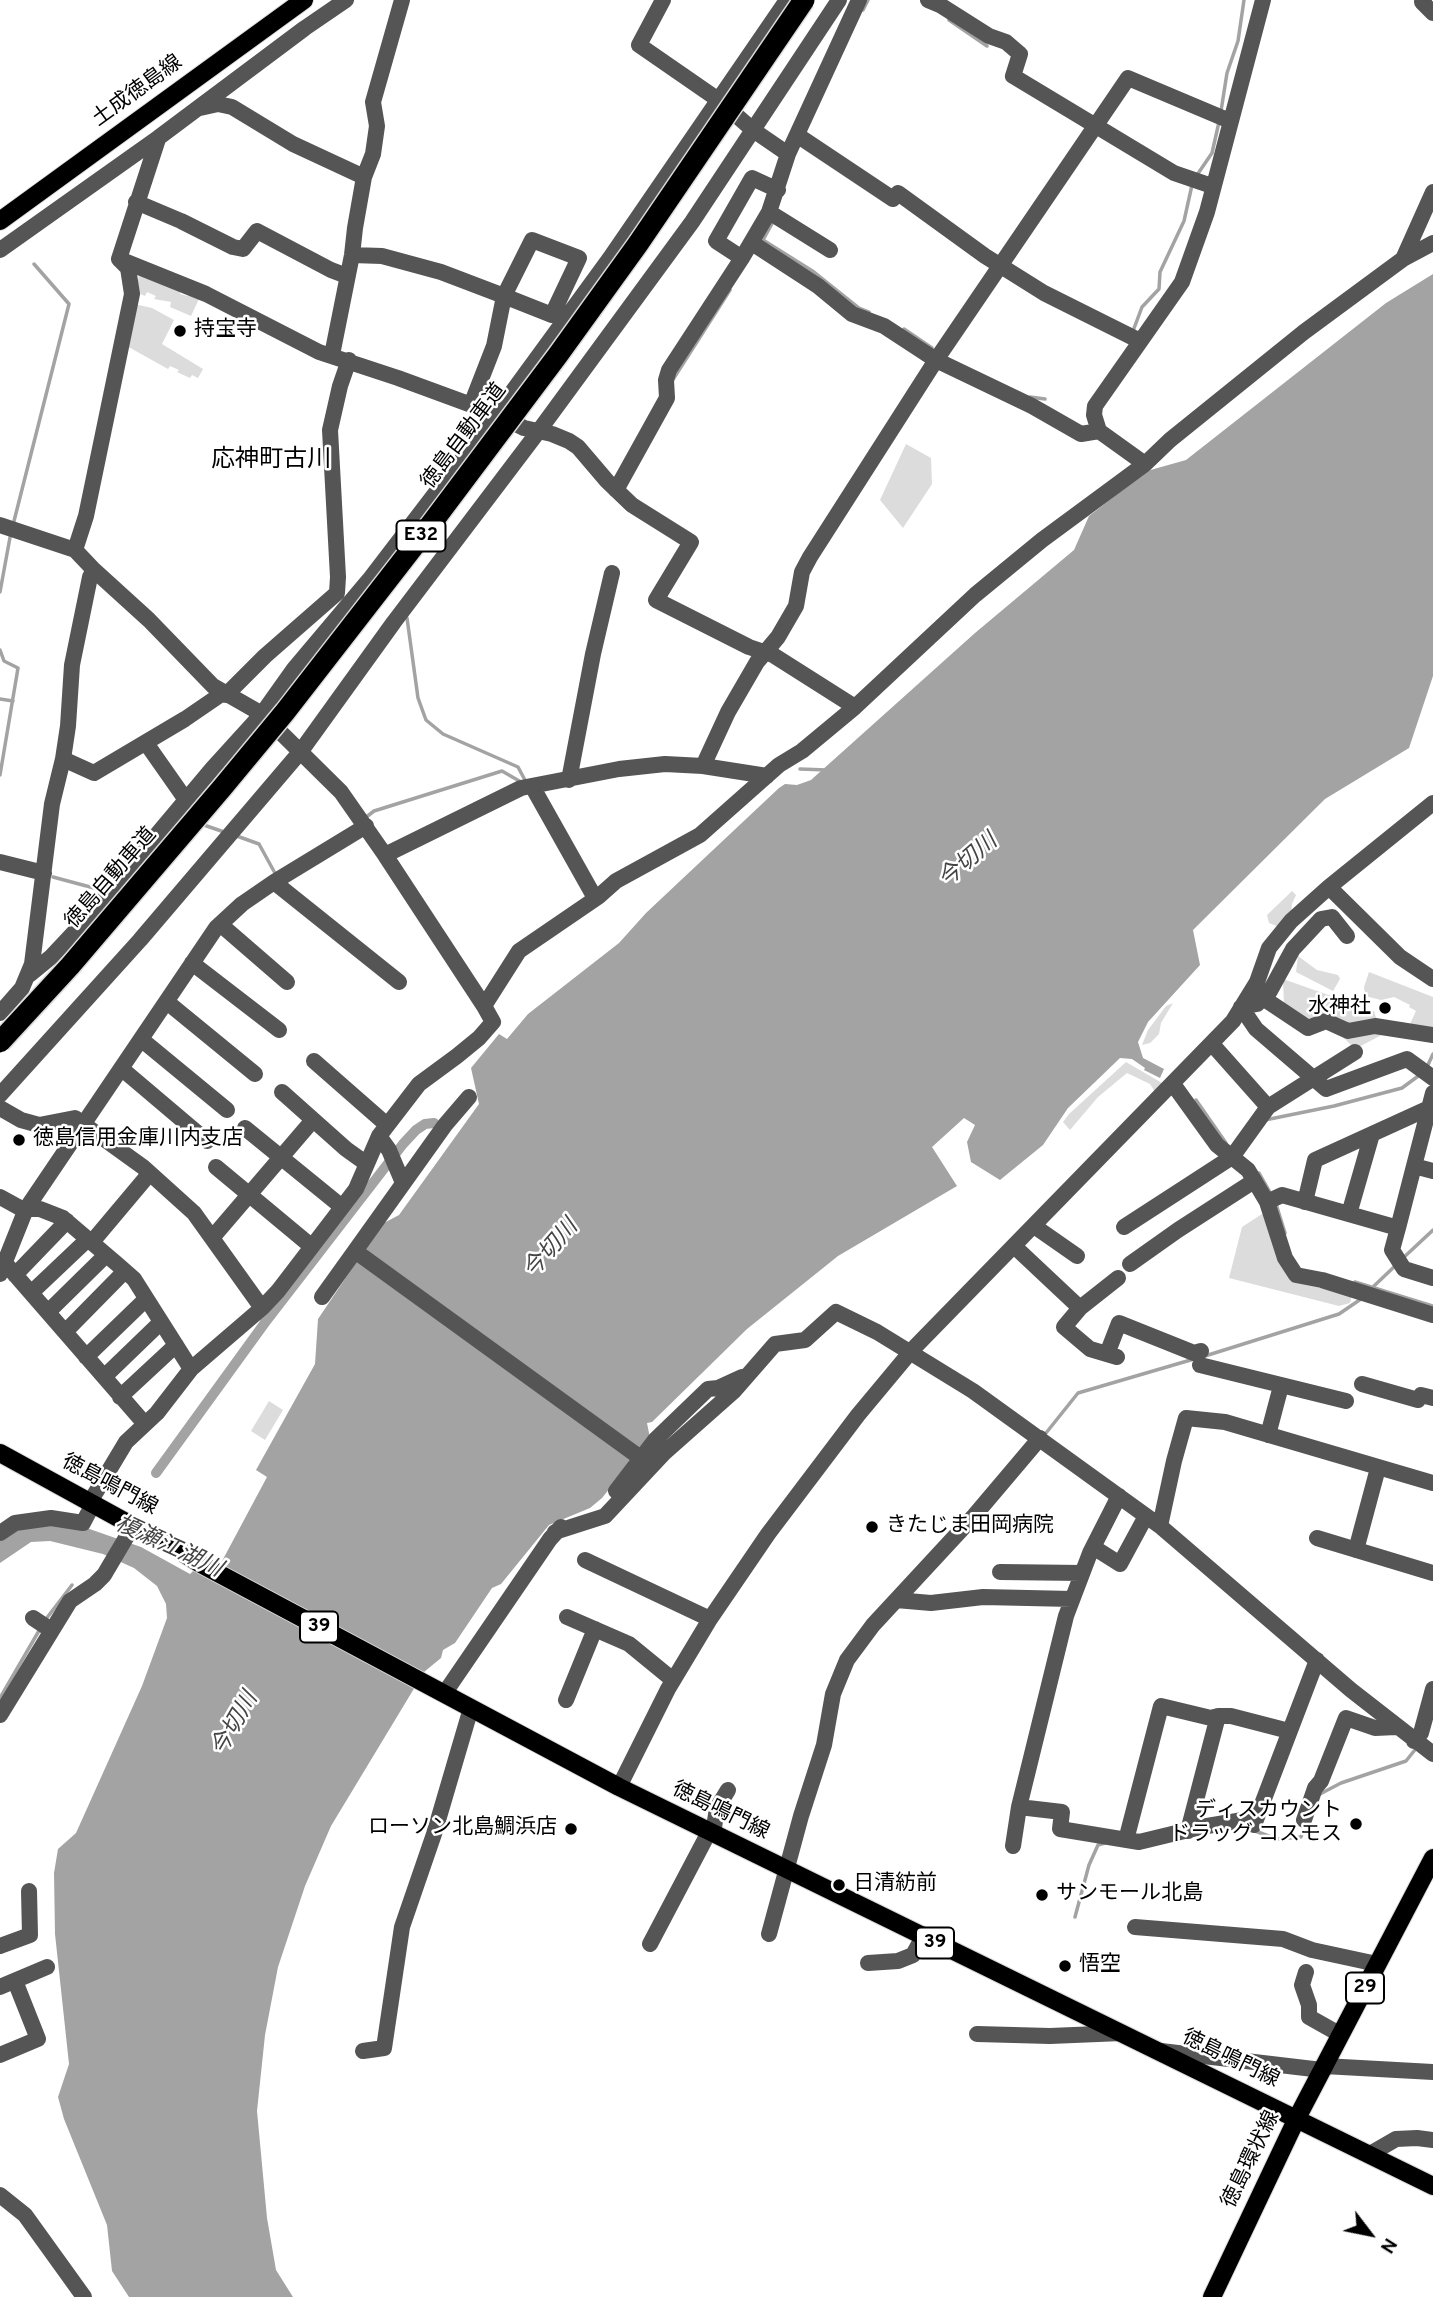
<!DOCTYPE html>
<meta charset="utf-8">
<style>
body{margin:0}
#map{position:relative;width:1433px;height:2297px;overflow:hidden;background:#fff;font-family:Overpass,sans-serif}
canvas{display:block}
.north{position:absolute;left:1335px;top:2199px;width:70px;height:70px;-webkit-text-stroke:5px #fff;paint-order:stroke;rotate:122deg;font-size:19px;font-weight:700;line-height:28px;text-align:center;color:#000}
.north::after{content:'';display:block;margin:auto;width:24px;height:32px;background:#000;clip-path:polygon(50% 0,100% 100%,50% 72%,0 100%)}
</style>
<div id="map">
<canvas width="1433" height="2297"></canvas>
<div class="north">N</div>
</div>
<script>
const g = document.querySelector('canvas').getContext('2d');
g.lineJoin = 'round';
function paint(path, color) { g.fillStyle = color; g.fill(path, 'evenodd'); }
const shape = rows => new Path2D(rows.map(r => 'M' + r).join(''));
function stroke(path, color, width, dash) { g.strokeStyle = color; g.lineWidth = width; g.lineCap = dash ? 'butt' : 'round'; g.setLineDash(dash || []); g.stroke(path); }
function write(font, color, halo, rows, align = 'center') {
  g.font = font + ' Overpass,"Noto Sans JP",sans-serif'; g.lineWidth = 5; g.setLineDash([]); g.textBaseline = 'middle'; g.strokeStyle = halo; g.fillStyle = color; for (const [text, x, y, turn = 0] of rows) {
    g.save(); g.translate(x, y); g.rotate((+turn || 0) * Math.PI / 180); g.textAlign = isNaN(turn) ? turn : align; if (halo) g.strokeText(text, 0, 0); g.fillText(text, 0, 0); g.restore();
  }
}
const green = shape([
 [139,274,181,288,180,294,188,296,191,292,199,299,191,316,170,307,171,302,154,299,156,296,147,292,145,296,136,292],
 [134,304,152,308,174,320,162,344,203,369,198,378,192,375,190,378,177,372,179,370,170,366,168,369,125,345],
 [906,444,931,458,932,484,903,528,880,500],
 [1292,891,1296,895,1292,904,1291,914,1279,927,1269,923,1267,915],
 [1298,956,1317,970,1338,975,1340,979,1333,991,1296,972],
 [1369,972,1433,997,1433,1031,1403,1026,1402,1022,1410,1024,1416,1011,1409,1007,1410,1005,1394,997,1381,1000,1365,996,1364,987],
 [1283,979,1374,1011,1377,1021,1393,1029,1355,1049,1339,1033,1284,1007],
 [1173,1003,1161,1023,1159,1034,1150,1043,1142,1045,1148,1030,1166,1006],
 [1126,1062,1162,1083,1155,1092,1150,1084,1127,1073,1098,1097,1070,1130,1063,1122,1069,1114],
 [1265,1212,1292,1277,1352,1295,1350,1303,1339,1306,1229,1278,1242,1227],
 [269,1401,283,1410,265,1440,251,1431]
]);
const water = shape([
 [1433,274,1433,676,1409,748,1325,799,1193,930,1200,965,1148,1022,1138,1042,1143,1058,1164,1069,1160,1078,1144,1070,1145,1068,1132,1059,1120,1058,1068,1108,1043,1145,1000,1180,971,1162,967,1142,975,1125,964,1118,932,1147,957,1186,838,1256,747,1329,652,1422,647,1423,650,1438,602,1498,590,1508,549,1525,501,1584,492,1588,455,1643,443,1650,441,1658,424,1672,331,1826,305,1886,278,1967,265,2035,257,2111,267,2218,276,2270,293,2297,129,2297,112,2271,107,2225,64,2119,58,2097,69,2064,55,1934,54,1873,58,1849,76,1833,142,1686,167,1618,166,1604,157,1586,134,1568,103,1554,50,1541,31,1542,0,1563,0,1538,30,1523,81,1526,141,1547,190,1574,195,1569,221,1563,267,1477,256,1470,315,1364,318,1319,382,1224,399,1215,479,1104,471,1068,499,1034,507,1039,528,1014,619,943,646,913,779,788,785,784,797,785,811,780,975,633,1074,550,1089,516,1147,471,1186,460,1386,303]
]);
const stream = shape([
 [863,10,868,0],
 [949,20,987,46],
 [1221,111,1227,73,1238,41,1244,0],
 [1197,175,1212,153,1219,122],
 [763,240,774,220],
 [761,243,763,240,814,272,859,308,869,312],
 [904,329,932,348],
 [1133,331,1142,307,1159,289,1160,272,1184,221,1192,185],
 [672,381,730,290],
 [1030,397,1045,399],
 [13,525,69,304,34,264],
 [0,592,11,532],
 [407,618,418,698,426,720,443,734,518,767,526,782],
 [0,650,4,661,18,668,0,775],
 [0,699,13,701],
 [800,769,827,770],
 [365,818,374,811,502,771,521,782],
 [201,824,227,833],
 [234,835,259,844,276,875],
 [53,877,105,891],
 [1426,1069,1433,1054],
 [1196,1100,1226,1143],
 [1265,1120,1334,1106,1402,1088,1421,1074],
 [1259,1173,1271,1194],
 [1276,1204,1285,1233],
 [1402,1259,1433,1230],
 [1355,1282,1433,1306],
 [1374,1286,1396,1265],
 [262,1320,264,1324],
 [1205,1356,1339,1314,1361,1299],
 [1046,1433,1078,1393,1194,1359],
 [46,1619,72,1585],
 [0,1698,40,1629],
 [1320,1794,1341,1783,1406,1761,1418,1746],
 [1255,1831,1277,1839,1301,1837,1305,1826],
 [1075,1917,1089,1865,1098,1845,1105,1843]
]);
const canal = shape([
 [156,1473,264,1324,403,1144,416,1130,425,1124,434,1123]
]);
const minor = shape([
 [663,0,639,45,720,101,753,130,788,154],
 [928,0,940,5,989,36,1006,42,1020,54,1013,76,1174,173,1212,186],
 [1424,0,1422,2,1433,13],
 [200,108,218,104,232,107,293,144,364,177],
 [797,135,893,199,898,193,985,256,1044,293,1140,341],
 [136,202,181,221,233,247,243,249,257,231,331,270,347,276],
 [769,212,830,250],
 [752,243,818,286,852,314,884,326,936,360,1032,406,1081,434,1099,431],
 [0,250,158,138,305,28,346,0],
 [352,255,382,256,441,272,504,296,532,240,579,258,552,315,504,296,494,346,471,405],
 [742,258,716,241,752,178,778,190],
 [119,259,206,294,319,352,398,378,496,414,524,428,552,434,569,441,578,447,607,481,632,505,691,542,656,600,749,647,773,655,855,707],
 [119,259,158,139],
 [1403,259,1433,243],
 [332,355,352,255,355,228,364,177,373,154,377,126,373,102,402,0],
 [1145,464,1099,431,1094,415,1095,406,1182,282,1207,212,1263,0],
 [616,490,667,398,666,380,669,370,742,258,769,212,788,154,859,0],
 [0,525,75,550,94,570],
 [75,550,86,516,132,294,128,268,119,259],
 [226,695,265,656,337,593,338,577,330,430,340,386,349,360],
 [146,743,186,800],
 [63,759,94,773,185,719,223,693],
 [703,766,728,712,757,662,778,637,796,606,802,572,810,557,936,360,1128,78,1230,121],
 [569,780,593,654,612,573],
 [532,786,595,898],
 [385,855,521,788,619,769,665,764,703,766,767,776],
 [0,862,44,873],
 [274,882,399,982],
 [1329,887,1400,957,1433,979],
 [220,924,287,982],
 [1347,936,1332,917,1321,919,1293,949,1270,991,1257,1004,1241,1007,1256,1029,1326,1089,1407,1059,1433,1078],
 [192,963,279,1030],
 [29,975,51,957,82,924,212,769,262,714,294,669,369,580,496,414,610,258,787,0],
 [1263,998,1308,1028,1326,1021,1348,1031,1375,1026,1433,1035],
 [167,1002,255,1074],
 [0,1013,22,988,32,964,52,804,63,759,68,726,72,665,90,577,94,570,149,620,213,686,262,714,341,792,385,855,484,1006,519,951,598,897,616,881,700,835,779,765,802,751,855,707,975,595,1042,540,1145,464,1170,440,1304,332,1403,259,1433,192],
 [142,1040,227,1110],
 [1212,1044,1268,1107,1355,1052],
 [314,1061,387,1125],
 [122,1069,207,1141],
 [1173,1084,1217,1145,1248,1170,1267,1202,1285,1258,1296,1275,1322,1280,1433,1315],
 [282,1092,346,1149,367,1164],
 [0,1095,140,940,301,751,394,622,538,432,692,222,839,0],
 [469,1097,445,1125,355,1251,642,1459],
 [0,1108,21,1120,39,1125,75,1118,143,1167,194,1213,262,1308],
 [245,1128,342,1207],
 [379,1136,389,1150,403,1183],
 [1414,1166,1433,1093],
 [216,1167,311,1246],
 [0,1197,22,1209,40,1209,63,1218,117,1264,134,1279,191,1369],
 [1267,1202,1282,1195,1398,1228,1414,1166,1433,1171],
 [1305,1202,1315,1160,1429,1108],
 [1349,1214,1372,1134],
 [1034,1226,1077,1256],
 [1124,1227,1232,1157,1268,1107],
 [1398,1228,1392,1250,1404,1269,1433,1278],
 [212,1238,313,1120],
 [92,1242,150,1173],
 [1014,1246,1080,1308,1064,1327,1090,1349,1117,1357],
 [5,1263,145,1424],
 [1130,1264,1178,1230,1254,1181],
 [0,1274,26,1209,216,928,242,904,274,882,366,826],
 [15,1275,67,1221],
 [31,1293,88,1239],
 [322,1297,355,1251],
 [1080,1308,1118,1278],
 [48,1312,106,1255],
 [65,1332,125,1271],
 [1107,1354,1119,1323,1194,1353,1201,1351],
 [86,1357,146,1299],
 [1200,1365,1346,1401],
 [104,1377,161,1322],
 [1362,1384,1418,1400,1421,1395,1433,1398],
 [120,1397,176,1345],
 [1268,1435,1281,1386],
 [616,1491,655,1440,708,1389,718,1388,742,1377],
 [90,1502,126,1442,157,1413,191,1369,262,1308,278,1291,356,1189,379,1136,419,1084,457,1056,479,1038,493,1022,484,1006],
 [1160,1526,1174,1461,1186,1418,1225,1422,1433,1483],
 [555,1532,605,1516,664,1453,734,1391,775,1344,805,1340,836,1312,877,1332,973,1391,1160,1526,1351,1690,1433,1754],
 [0,1533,15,1523,51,1518,83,1523,93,1504],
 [1317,1538,1433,1573],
 [1093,1547,1120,1564,1146,1516],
 [1356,1550,1378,1468],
 [585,1560,710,1619],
 [1000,1572,1082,1573],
 [896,1600,931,1603,983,1597,1072,1599],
 [567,1617,629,1644,673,1680],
 [33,1618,51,1630],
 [444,1694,550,1539,561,1527],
 [566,1700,595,1629],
 [0,1715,70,1601,95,1584,104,1575,133,1526],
 [1218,1716,1231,1716,1289,1731],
 [1414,1741,1421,1733,1433,1689],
 [619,1787,668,1689,710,1619,768,1534,858,1415,913,1349,1233,1021,1257,982,1269,948,1291,921,1329,887,1433,803],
 [1019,1807,1062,1812,1060,1829,1139,1842,1201,1827,1243,1820,1254,1825,1317,1660],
 [1304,1820,1315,1788,1321,1781,1346,1718,1375,1728,1396,1727],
 [713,1834,717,1808,728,1790],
 [1126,1840,1161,1706,1211,1718,1218,1716,1188,1831],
 [1013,1846,1019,1807,1066,1616,1090,1553,1119,1496],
 [1135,1927,1283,1939,1312,1950,1377,1964],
 [769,1934,801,1816,824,1745,833,1694,847,1660,873,1625,974,1516,1040,1438],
 [650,1944,709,1832],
 [0,1946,30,1935,29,1891],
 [868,1963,898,1961,913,1955,923,1937],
 [1306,1972,1302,1985,1309,2005,1309,2017,1341,2035],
 [0,1987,47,1967],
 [977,2034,1050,2036,1122,2033],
 [363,2051,384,2048,402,1927,434,1834,471,1708],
 [1161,2051,1322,2070],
 [0,2055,38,2039,15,1981],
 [1324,2066,1433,2072],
 [1370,2154,1396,2139,1417,2138,1433,2140],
 [0,2195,25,2215,84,2297]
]);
const major = shape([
 [0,221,304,0],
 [0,1453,133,1526,159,1538,199,1563,619,1787,1433,2186],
 [1212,2297,1297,2118,1433,1858]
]);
const highwayBridge = shape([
 [0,1042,70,966,222,788,285,712,431,524,558,355,638,244,804,0]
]);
const markers = [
 [180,331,7,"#000"],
 [1385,1008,7,"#000"],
 [19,1140,7,"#000"],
 [872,1527,7,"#000"],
 [1356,1824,7,"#000"],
 [571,1829,7,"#000"],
 [839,1885,7,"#000"],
 [1042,1895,7,"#000"],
 [1065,1966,7,"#000"]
];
const shields = [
 [421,536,49],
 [319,1627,38],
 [935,1943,38],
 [1365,1988,38]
];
const shieldNames = [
 ["E32",421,536],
 ["39",319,1627],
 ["39",935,1943],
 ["29",1365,1988]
];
const streetNames = [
 ["土成徳島線",138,92,-36],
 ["徳島自動車道",465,437,-53],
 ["徳島自動車道",112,879,-49],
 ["徳島鳴門線",109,1486,28],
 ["徳島鳴門線",720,1812,26],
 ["徳島鳴門線",1230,2060,26],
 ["徳島環状線",1252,2160,-64]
];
const poiNames = [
 ["持宝寺",194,331],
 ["水神社",1371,1008,"right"],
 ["徳島信用金庫川内支店",33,1140],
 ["きたじま田岡病院",886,1527],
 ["ディスカウント",1342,1812,"right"],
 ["ドラッグ コスモス",1342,1836,"right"],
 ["ローソン北島鯛浜店",557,1829,"right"],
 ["日清紡前",853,1885],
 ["サンモール北島",1056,1895],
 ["悟空",1079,1966]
];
const waterNames = [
 ["今切川",969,862,-41],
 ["今切川",552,1250,-49],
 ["榎瀬江湖川",168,1548,25],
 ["今切川",236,1725,-60]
];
const quarterNames = [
 ["応神町古川",271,461]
];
paint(green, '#dcdcdc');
paint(water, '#a3a3a3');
stroke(stream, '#a3a3a3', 3.5);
stroke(canal, '#a3a3a3', 10);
stroke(major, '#dbdbdb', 20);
stroke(minor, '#555', 16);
stroke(major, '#000', 18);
stroke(highwayBridge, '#dbdbdb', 24, []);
stroke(highwayBridge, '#000', 21);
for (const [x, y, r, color] of markers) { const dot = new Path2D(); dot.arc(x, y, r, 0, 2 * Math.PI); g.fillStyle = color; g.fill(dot); stroke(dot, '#fff', 2.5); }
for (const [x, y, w] of shields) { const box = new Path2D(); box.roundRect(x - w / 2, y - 15.5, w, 31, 5); g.fillStyle = '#fff'; g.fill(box); stroke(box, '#000', 2); }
write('bold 19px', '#000', null, shieldNames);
write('21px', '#000', '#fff', streetNames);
write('21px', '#000', '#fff', poiNames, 'left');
write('italic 23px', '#444', '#fff', waterNames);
write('24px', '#000', '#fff', quarterNames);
</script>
